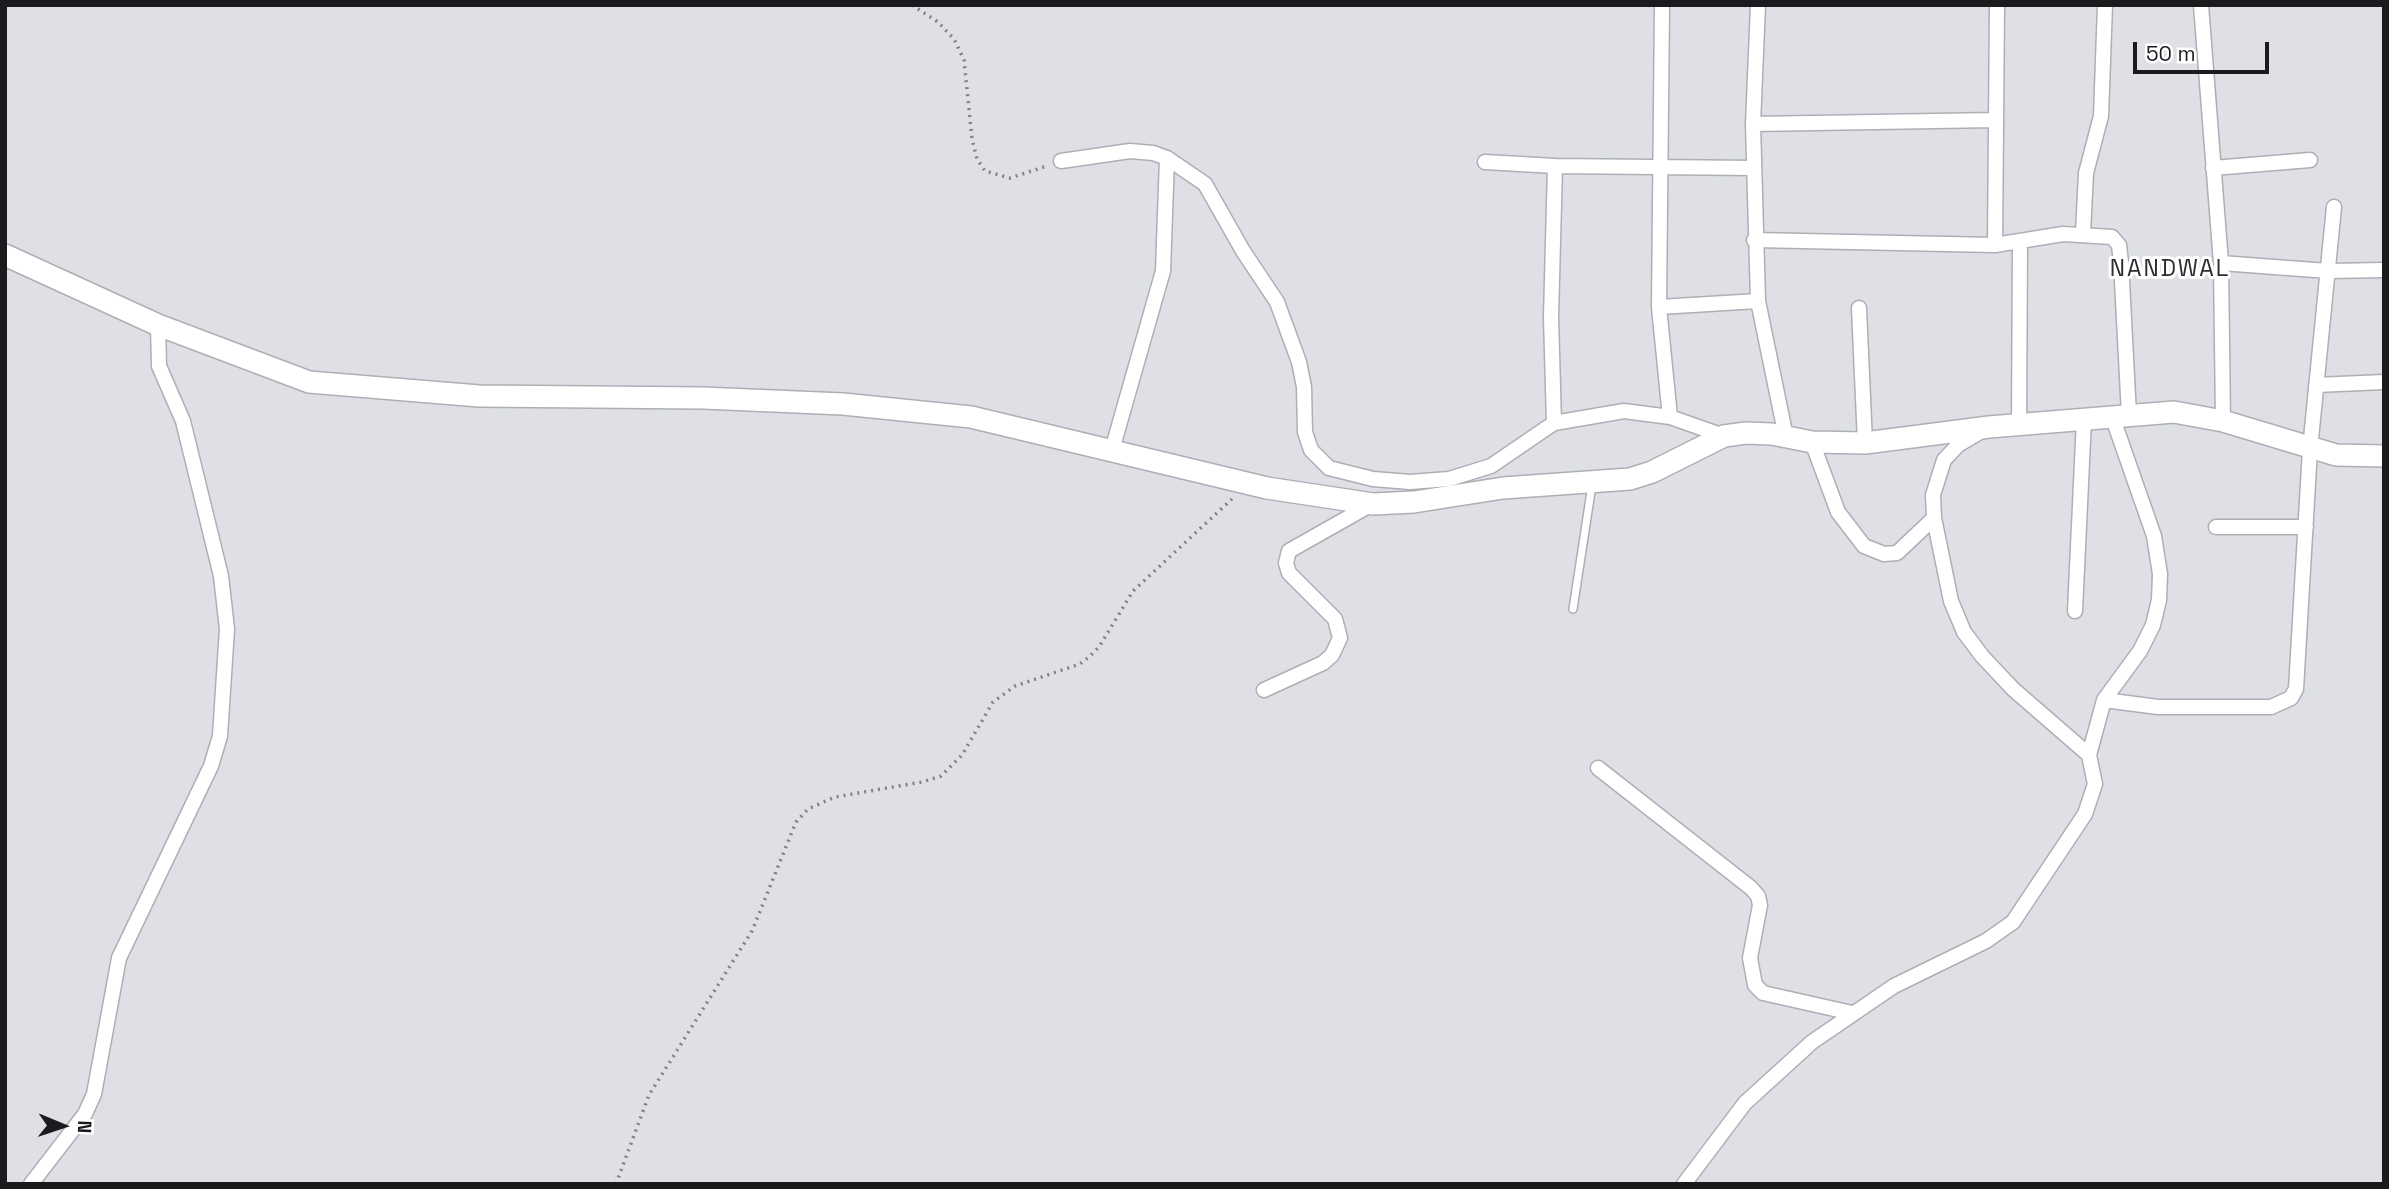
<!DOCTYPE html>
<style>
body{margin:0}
#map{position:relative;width:2389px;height:1189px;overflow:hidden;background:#dee0e6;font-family:"Space Grotesk",sans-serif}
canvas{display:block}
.frame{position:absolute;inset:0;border:7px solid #1b1b1d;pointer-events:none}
.north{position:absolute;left:28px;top:1091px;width:70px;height:70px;-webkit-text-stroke:5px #fff;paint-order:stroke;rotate:92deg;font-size:19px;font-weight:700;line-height:28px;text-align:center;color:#1b1b1d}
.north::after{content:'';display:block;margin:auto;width:24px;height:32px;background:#1b1b1d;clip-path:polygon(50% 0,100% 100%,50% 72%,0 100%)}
.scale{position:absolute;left:2133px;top:42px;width:136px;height:32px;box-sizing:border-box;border:4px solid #1b1b1d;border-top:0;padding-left:9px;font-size:21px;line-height:24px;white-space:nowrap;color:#1b1b1d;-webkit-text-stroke:5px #fff;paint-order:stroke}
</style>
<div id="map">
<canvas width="2389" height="1189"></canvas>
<div class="frame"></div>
<div class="north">N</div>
<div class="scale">50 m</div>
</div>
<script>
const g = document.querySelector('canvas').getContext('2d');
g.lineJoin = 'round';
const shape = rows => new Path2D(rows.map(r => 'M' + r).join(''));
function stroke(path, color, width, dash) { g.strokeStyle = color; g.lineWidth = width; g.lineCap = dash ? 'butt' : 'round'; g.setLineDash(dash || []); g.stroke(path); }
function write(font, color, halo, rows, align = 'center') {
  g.font = font + ' "Space Grotesk",sans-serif'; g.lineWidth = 6; g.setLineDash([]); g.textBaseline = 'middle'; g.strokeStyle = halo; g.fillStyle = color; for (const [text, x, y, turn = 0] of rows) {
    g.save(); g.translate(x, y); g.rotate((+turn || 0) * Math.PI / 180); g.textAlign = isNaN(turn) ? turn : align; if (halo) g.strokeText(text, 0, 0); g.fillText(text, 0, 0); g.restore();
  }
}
const path = shape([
 [912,5,938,22,954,39,964,60,972,139,977,159,985,171,1010,178,1047,166],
 [616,1184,649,1095,752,931,796,822,808,809,835,797,922,782,941,776,962,755,993,702,1015,686,1080,664,1089,657,1099,647,1133,591,1232,499]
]);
const lane = shape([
 [1573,609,1592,485]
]);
const street = shape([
 [1662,5,1659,307,1670,417],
 [1758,5,1753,124,1758,301,1786,437],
 [2201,5,2221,263,2223,421],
 [1753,124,1995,120],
 [1061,161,1130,151,1153,153,1167,158,1205,184,1243,251,1277,302,1299,362,1304,387,1305,432,1311,450,1329,468,1373,479,1410,482,1449,479,1491,466,1554,423,1624,411,1670,417,1724,436],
 [1485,162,1555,166,1754,168],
 [2213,168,2310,160],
 [2083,233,2086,173,2101,116,2105,5],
 [1754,240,1995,245,2063,234,2112,237,2119,245,2121,262,2129,415],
 [1995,245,1997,5],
 [2221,263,2328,271,2384,270],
 [1659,307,1758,301],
 [1859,308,1865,443],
 [2316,385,2384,382],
 [1554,423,1551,317,1555,166],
 [2019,424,2020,244],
 [1980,432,1958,445,1944,460,1933,495,1934,518,1951,601,1964,632,1982,656,2013,689,2089,755],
 [1812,442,1838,512,1864,546,1884,554,1897,553,1934,518],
 [1112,450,1163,271,1167,158],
 [2216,527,2306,527],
 [2075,611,2084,419],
 [1264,690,1323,663,1332,655,1340,638,1335,619,1289,573,1286,563,1289,551,1372,504],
 [2104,700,2158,707,2271,707,2291,698,2296,689,2310,449,2334,207],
 [1598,768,1751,888,1758,896,1760,905,1750,958,1755,985,1763,993,1852,1013],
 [31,1184,85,1114,94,1094,119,958,211,766,220,736,227,629,221,576,183,421,159,366,158,325],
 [1684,1184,1745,1103,1812,1042,1894,986,1986,941,2013,922,2085,814,2095,784,2089,755,2104,700,2140,651,2153,625,2159,600,2160,574,2154,536,2112,416]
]);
const secondary = shape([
 [5,255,158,325,309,382,479,396,703,398,843,404,971,417,1267,488,1373,504,1414,502,1503,488,1630,479,1652,472,1724,436,1746,433,1772,434,1812,442,1865,443,1989,427,2174,412,2223,421,2336,455,2384,456]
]);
const quarterNames = [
 ["NANDWAL",2170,270]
];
stroke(lane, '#adafb5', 10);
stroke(street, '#adafb5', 17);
stroke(secondary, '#adafb5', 24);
stroke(path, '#818286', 3.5, [2, 5]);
stroke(lane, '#fff', 7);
stroke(street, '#fff', 14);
stroke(secondary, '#fff', 21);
g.letterSpacing = '2px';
write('23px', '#2b2c30', '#fff', quarterNames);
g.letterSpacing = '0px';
</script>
